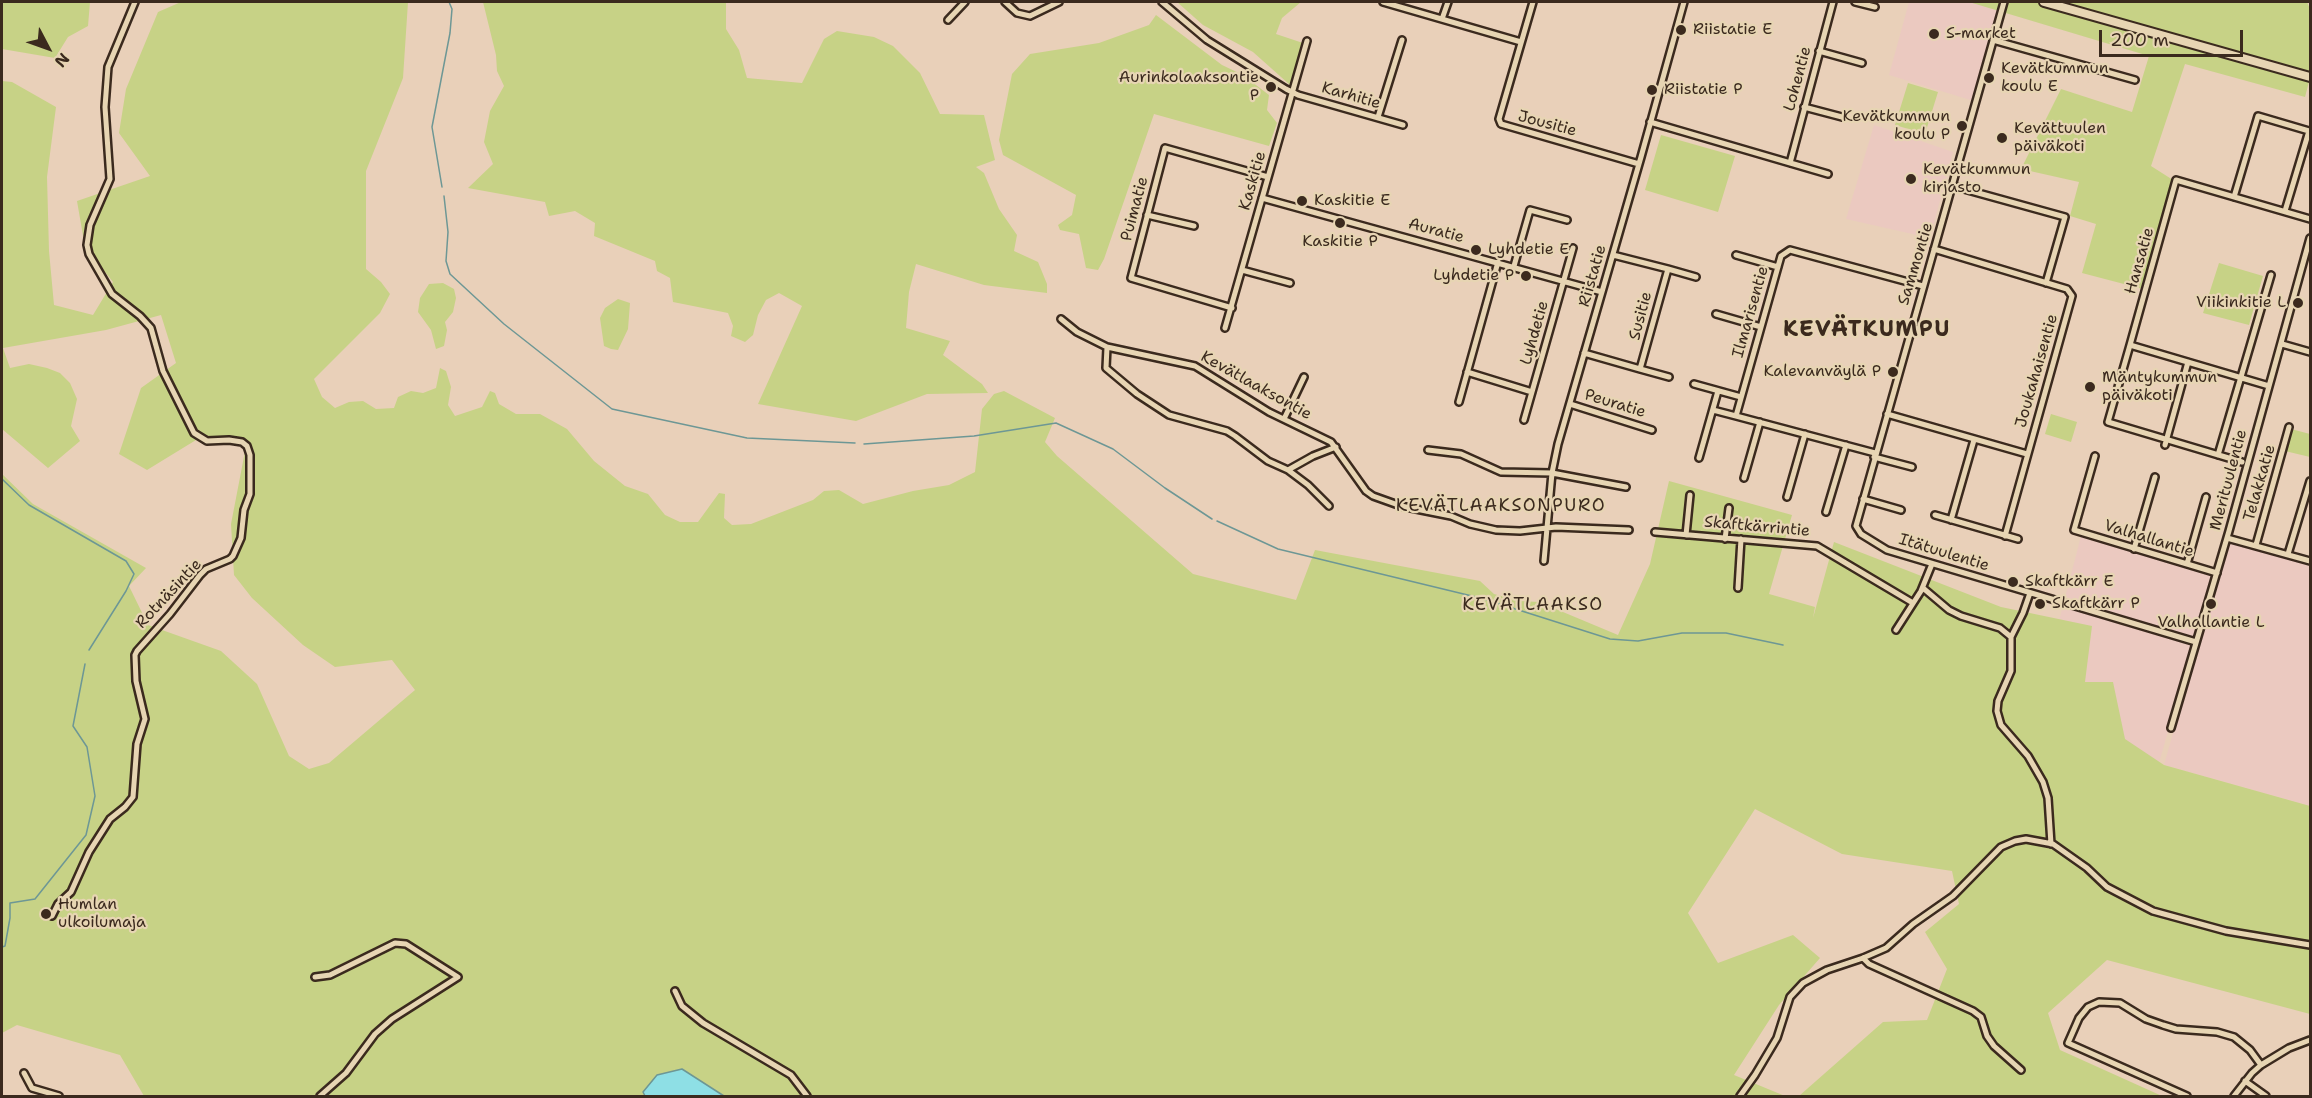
<!DOCTYPE html>
<meta charset="utf-8">
<style>
body{margin:0}
#map{position:relative;width:2312px;height:1098px;overflow:hidden;background:#e9d0b9;font-family:"Shantell Sans",sans-serif}
canvas{display:block}
.frame{position:absolute;inset:0;border:3px solid #3b2a1e;pointer-events:none}
.north{position:absolute;left:18px;top:18px;width:60px;height:60px;-webkit-text-stroke:4px #e7d5b3;paint-order:stroke;rotate:131deg;font-size:16px;font-weight:700;line-height:24px;text-align:center;color:#3b2a1e}
.north::after{content:'';display:block;margin:auto;width:21px;height:27px;background:#3b2a1e;clip-path:polygon(50% 0,100% 100%,50% 72%,0 100%)}
.scale{position:absolute;left:2099px;top:30px;width:144px;height:27px;box-sizing:border-box;border:3px solid #3b2a1e;border-top:0;padding-left:8px;font-size:18px;line-height:21px;white-space:nowrap;color:#3b2a1e;-webkit-text-stroke:4px #e7d5b3;paint-order:stroke}
</style>
<div id="map">
<canvas width="2312" height="1098"></canvas>
<div class="frame"></div>
<div class="north">N</div>
<div class="scale">200 m</div>
</div>
<script>
const g = document.querySelector('canvas').getContext('2d');
g.lineJoin = 'round';
function paint(path, color) { g.fillStyle = color; g.fill(path, 'evenodd'); }
const shape = rows => new Path2D(rows.map(r => 'M' + r).join(''));
function stroke(path, color, width, dash) { g.strokeStyle = color; g.lineWidth = width; g.lineCap = dash ? 'butt' : 'round'; g.setLineDash(dash || []); g.stroke(path); }
function write(font, color, halo, rows, align = 'center') {
  g.font = font + ' "Shantell Sans",sans-serif'; g.lineWidth = 4.5; g.setLineDash([]); g.textBaseline = 'middle'; g.strokeStyle = halo; g.fillStyle = color; for (const [text, x, y, turn = 0] of rows) {
    g.save(); g.translate(x, y); g.rotate((+turn || 0) * Math.PI / 180); g.textAlign = isNaN(turn) ? turn : align; if (halo) g.strokeText(text, 0, 0); g.fillText(text, 0, 0); g.restore();
  }
}
const built = shape([
 [1909,2,1971,2,2006,11,1980,103,1889,75],
 [1874,125,1953,152,1930,238,1846,219],
 [2081,536,2212,576,2159,763,2032,725],
 [2228,538,2310,561,2310,806,2164,765]
]);
const green = shape([
 [2,2,90,2,88,26,68,37,55,58,2,49],
 [181,2,408,2,403,78,366,171,366,269,381,282,390,294,380,313,314,379,322,397,335,408,349,402,363,401,376,409,394,408,398,397,411,391,423,393,436,388,440,368,446,371,451,387,448,405,455,416,482,407,490,391,495,393,499,404,516,414,540,414,567,429,594,461,625,486,648,494,665,515,680,522,698,522,719,493,725,494,724,518,732,525,751,524,813,500,824,491,839,490,863,504,913,491,949,485,975,472,982,409,994,394,1004,391,1055,418,1045,442,1057,456,1193,574,1296,600,1315,550,1480,581,1494,594,1520,601,1539,602,1618,635,1650,564,1669,481,1792,515,1769,594,1815,607,1813,618,1834,542,2001,607,2092,626,2085,682,2113,682,2125,739,2164,765,2310,806,2310,1014,2107,960,2048,1013,2060,1050,2162,1096,1799,1096,1883,1022,1927,1020,1947,969,1925,932,1959,904,1952,871,1842,854,1755,809,1688,913,1718,963,1793,935,1820,958,1779,1005,1734,1075,1785,1096,144,1096,120,1055,17,1025,2,1033,2,474,33,504,146,568,129,586,148,625,221,651,257,684,289,756,309,769,329,763,415,690,392,660,335,667,303,645,252,598,234,575,231,524,247,441,196,440,147,470,119,454,141,388,176,363,161,315,106,330,3,348,10,368,29,364,47,368,60,373,70,383,77,399,71,426,80,441,48,468,2,429,2,81,12,82,56,107,47,177,49,251,54,305,93,315,113,282,85,247,77,201,150,176,119,133,126,89,158,12],
 [483,2,726,2,726,29,739,50,747,78,802,83,824,39,837,31,874,37,893,46,920,73,940,114,984,115,995,160,976,167,984,173,999,209,1017,235,1014,251,1038,262,1047,284,1047,293,984,285,916,264,909,292,906,328,950,341,943,355,982,384,988,393,927,394,856,421,758,404,802,306,779,293,766,300,758,315,753,335,745,342,731,336,733,326,728,313,673,302,670,278,657,271,655,261,594,236,595,223,575,211,549,216,545,202,468,188,493,164,484,142,490,111,504,86,497,71,496,55],
 [1177,2,1301,2,1282,18,1276,34,1303,43,1290,85,1253,52,1203,25],
 [1969,2,2307,2,2310,9,2310,78,2305,97,2185,64,2151,166,2173,180,2143,289,2082,273,2096,224,2070,216,2079,182,2021,169,2061,89,2132,112,2149,56],
 [1156,15,1222,65,1243,75,1269,95,1267,110,1277,123,1269,146,1154,114,1104,259,1098,270,1086,268,1079,234,1060,230,1058,225,1072,215,1076,195,1003,155,999,140,1012,74,1030,54,1099,43,1149,25],
 [1908,83,1938,92,1925,134,1895,125],
 [1661,135,1735,156,1718,212,1645,190],
 [2219,263,2263,276,2249,325,2203,313],
 [443,283,454,289,456,298,453,312,445,322,447,330,444,346,436,349,431,330,418,312,420,298,429,284],
 [618,299,630,303,628,329,618,350,611,349,604,346,600,318,605,308],
 [2051,414,2077,422,2071,442,2045,434],
 [2291,429,2310,434,2310,457,2285,451]
]);
const water = shape([
 [682,1069,724,1096,645,1096,643,1092,657,1075,682,1069]
]);
const stream = shape([
 [442,187,432,127,450,33,452,9,449,2],
 [444,196,448,232,446,261,450,274,504,324,612,409,747,438,855,443],
 [864,444,974,436,1056,423,1113,449,1165,488,1212,519],
 [2,479,29,505,126,561,134,574,126,591,89,650],
 [1217,521,1278,549,1476,597],
 [1484,599,1610,639,1638,641,1682,633,1726,633,1783,645],
 [2,947,5,946,10,918,10,903,35,899,86,835,95,796,87,747,73,726,85,664]
]);
const street = shape([
 [1005,2,1017,13,1030,16,1059,2],
 [1162,2,1207,40,1286,89,1298,95,1403,125],
 [1383,2,1521,42],
 [1533,2,1499,119,1501,124,1639,164],
 [1855,2,1875,7],
 [2004,2,1856,526,1861,534,1887,550,2196,642],
 [1442,19,1448,2],
 [948,20,965,2],
 [1993,40,2135,80],
 [1819,51,1862,63],
 [1804,107,1842,117],
 [1378,117,1402,40],
 [1650,122,1828,174],
 [1790,163,1833,2],
 [1953,186,2065,217,2046,283],
 [2234,197,2258,116,2309,131,2285,211],
 [1262,198,1602,292],
 [1147,215,1194,226],
 [1934,249,2067,289,2072,296,2005,536],
 [1736,255,1778,267],
 [1514,266,1530,210,1567,220],
 [1668,269,1696,277],
 [1242,270,1290,283],
 [1232,308,1131,278,1165,148,1268,177],
 [1716,314,1761,327],
 [1061,319,1077,332,1107,347,1195,366,1269,412,1331,442,1366,491,1373,496,1401,506,1451,516,1470,524,1496,530,1520,531,1556,527,1629,530],
 [1225,328,1307,41],
 [2282,344,2310,352],
 [2130,345,2108,422,2242,462],
 [1107,347,1106,368,1137,394,1169,415,1227,431,1235,436,1268,461,1288,470,1308,485,1329,506],
 [1584,353,1640,369,1668,269,1613,255],
 [1640,369,1669,377],
 [1467,372,1532,392],
 [1694,384,1741,397],
 [2269,386,2130,345,2176,180,2310,219],
 [1459,402,1498,262],
 [1570,404,1652,430],
 [1713,410,1736,416],
 [1887,414,2027,454],
 [1284,419,1304,377],
 [1524,420,1573,248],
 [2165,445,2188,362],
 [1428,450,1461,454,1501,472,1552,473,1626,487],
 [1875,453,1736,416,1781,256,1790,250,1923,286],
 [2218,455,2271,275],
 [2095,456,2074,530,2217,573],
 [1874,457,1912,467],
 [1699,458,1718,391],
 [1288,470,1313,456,1336,447],
 [1744,478,1760,422],
 [1787,497,1805,434],
 [1863,499,1901,510],
 [1826,512,1846,445],
 [1935,515,2018,539],
 [1951,520,1974,440],
 [1655,532,1817,546,1913,603],
 [1686,535,1690,495],
 [2227,538,2310,561],
 [1725,539,1729,508],
 [2256,545,2289,427],
 [2134,549,2155,477],
 [2288,554,2310,481],
 [1544,561,1552,473,1558,444,1641,157,1684,2],
 [2187,564,2206,497],
 [1738,588,1741,539],
 [1923,588,1949,610,1961,616,2000,628,2011,637],
 [2030,593,2023,613,2011,637,2011,671,1998,701,1997,711,2001,725,2028,756,2043,782,2048,798,2051,844],
 [1896,630,1921,591,1932,564],
 [2171,728,2229,531,2310,238],
 [52,916,58,904,71,892,89,852,110,819,125,807,133,797,137,744,145,719,136,681,135,655,137,651,170,614,200,575,206,569,230,559,233,556,241,538,244,510,250,494,250,455,247,446,242,442,229,440,207,441,194,433,163,371,151,328,140,316,112,294,89,254,87,245,90,225,110,179,105,107,108,67,135,2],
 [1863,958,1869,964,1973,1011,1981,1017,1987,1036,1994,1046,2021,1070],
 [315,977,330,975,395,943,406,944,458,977,392,1019,375,1034,346,1073,320,1096],
 [675,991,682,1006,703,1023,791,1075,807,1096],
 [24,1073,32,1088,59,1096],
 [2245,1081,2266,1096],
 [1740,1096,1755,1075,1777,1038,1790,997,1803,983,1827,970,1863,958,1886,948,1913,924,1953,896,2001,847,2015,841,2026,839,2053,844,2087,868,2107,887,2153,911,2226,931,2310,945],
 [2187,1096,2068,1043,2079,1018,2088,1007,2099,1002,2120,1003,2146,1019,2163,1025,2176,1029,2217,1032,2234,1037,2250,1050,2261,1065],
 [2234,1096,2252,1073,2261,1065,2289,1048,2310,1040]
]);
const secondary = shape([
 [2044,2,2310,77]
]);
const markers = [
 [1681,30,6,"#3b2a1e"],
 [1934,34,6,"#3b2a1e"],
 [1989,78,6,"#3b2a1e"],
 [1271,87,6,"#3b2a1e"],
 [1652,90,6,"#3b2a1e"],
 [1962,126,6,"#3b2a1e"],
 [2002,138,6,"#3b2a1e"],
 [1911,179,6,"#3b2a1e"],
 [1302,201,6,"#3b2a1e"],
 [1340,223,6,"#3b2a1e"],
 [1476,250,6,"#3b2a1e"],
 [1526,276,6,"#3b2a1e"],
 [2298,303,6,"#3b2a1e"],
 [1893,372,6,"#3b2a1e"],
 [2090,387,6,"#3b2a1e"],
 [2013,582,6,"#3b2a1e"],
 [2040,604,6,"#3b2a1e"],
 [2211,604,6,"#3b2a1e"],
 [46,914,6,"#3b2a1e"]
];
const poiNames = [
 ["Riistatie E",1693,30],
 ["S-market",1946,34],
 ["Kevätkummun",2001,69],
 ["koulu E",2001,87],
 ["Aurinkolaaksontie",1259,78,"right"],
 ["P",1259,96,"right"],
 ["Riistatie P",1664,90],
 ["Kevätkummun",1950,117,"right"],
 ["koulu P",1950,135,"right"],
 ["Kevättuulen",2014,129],
 ["päiväkoti",2014,147],
 ["Kevätkummun",1923,170],
 ["kirjasto",1923,188],
 ["Kaskitie E",1314,201],
 ["Kaskitie P",1340,242,"center"],
 ["Lyhdetie E",1488,250],
 ["Lyhdetie P",1514,276,"right"],
 ["Viikinkitie L",2286,303,"right"],
 ["Kalevanväylä P",1881,372,"right"],
 ["Mäntykummun",2102,378],
 ["päiväkoti",2102,396],
 ["Skaftkärr E",2025,582],
 ["Skaftkärr P",2052,604],
 ["Valhallantie L",2211,623,"center"],
 ["Humlan",58,905],
 ["ulkoilumaja",58,923]
];
const streetNames = [
 ["Lohentie",1798,79,-75],
 ["Karhitie",1351,96,16],
 ["Jousitie",1547,124,15],
 ["Kaskitie",1253,181,-74],
 ["Puimatie",1135,209,-75],
 ["Auratie",1436,231,15],
 ["Hansatie",2140,261,-74],
 ["Sammontie",1916,264,-73],
 ["Riistatie",1593,276,-74],
 ["Ilmarisentie",1751,312,-74],
 ["Susitie",1641,316,-75],
 ["Lyhdetie",1535,333,-74],
 ["Joukahaisentie",2037,371,-74],
 ["Kevätlaaksontie",1256,386,29],
 ["Peuratie",1615,404,17],
 ["Merituulentie",2229,480,-75],
 ["Telakkatie",2260,483,-74],
 ["Skaftkärrintie",1757,527,5],
 ["Valhallantie",2149,539,17],
 ["Itätuulentie",1944,553,17],
 ["Rotnäsintie",169,594,-47]
];
const neighbourhoodNames = [
 ["KEVÄTLAAKSONPURO",1501,506],
 ["KEVÄTLAAKSO",1533,605]
];
const districtNames = [
 ["KEVÄTKUMPU",1867,330]
];
paint(built, '#ebc9c0');
paint(green, '#c7d286');
paint(water, '#8edfe5');
stroke(water, '#6d9795', 1.5);
stroke(stream, '#6d9795', 1.5);
stroke(street, '#3b2a1e', 10);
stroke(secondary, '#3b2a1e', 12);
stroke(street, '#e7d5b3', 5);
stroke(secondary, '#e7d5b3', 8);
for (const [x, y, r, color] of markers) { const dot = new Path2D(); dot.arc(x, y, r, 0, 2 * Math.PI); g.fillStyle = color; g.fill(dot); stroke(dot, '#e7d5b3', 2); }
write('16px', '#3b2a1e', '#e7d5b3', poiNames, 'left');
write('16px', '#3b2a1e', '#e7d5b3', streetNames);
g.letterSpacing = '1.5px';
write('18px', '#3b2a1e', '#e7d5b3', neighbourhoodNames);
g.letterSpacing = '0px';
g.letterSpacing = '1.5px';
write('bold 22px', '#3b2a1e', '#e7d5b3', districtNames);
g.letterSpacing = '0px';
</script>
